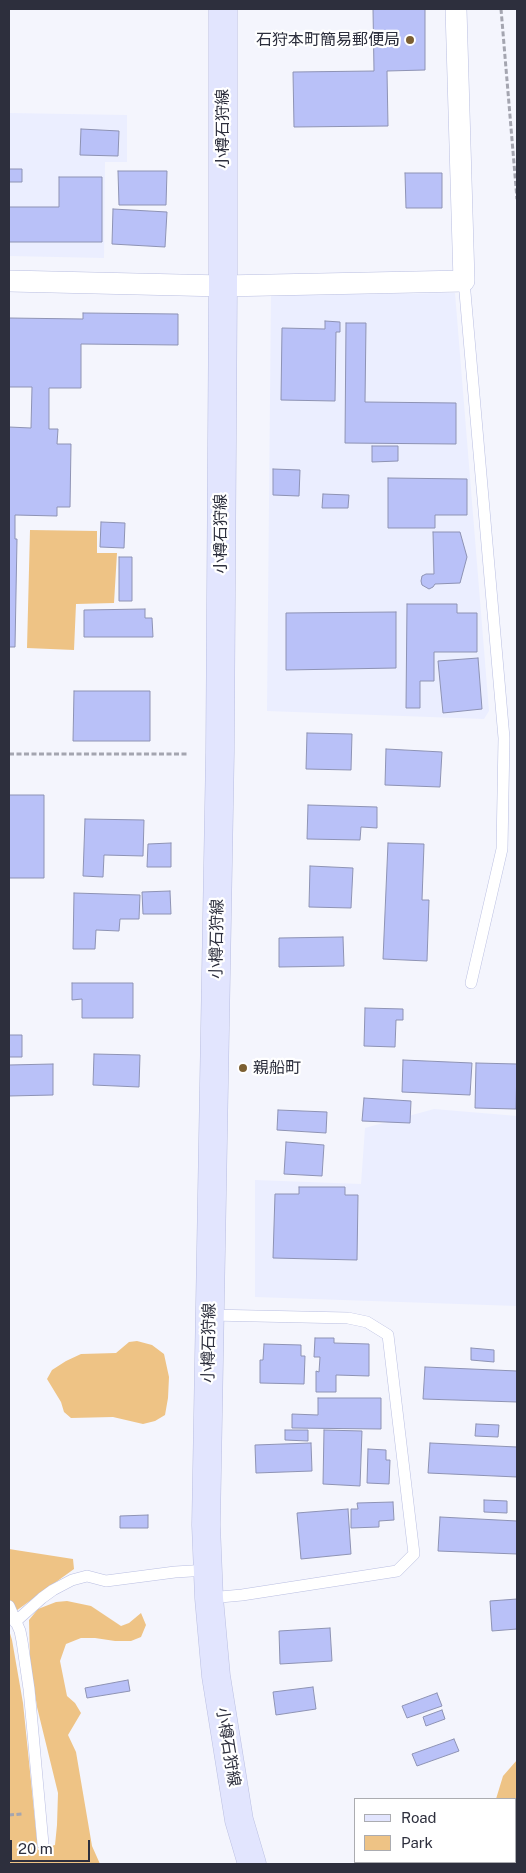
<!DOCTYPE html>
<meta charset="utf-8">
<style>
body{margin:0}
#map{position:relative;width:526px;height:1873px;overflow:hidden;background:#f4f5fd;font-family:"Public Sans",sans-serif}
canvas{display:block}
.frame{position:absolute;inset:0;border:10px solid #2d2f3d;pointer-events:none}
.legend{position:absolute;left:354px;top:1798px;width:162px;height:65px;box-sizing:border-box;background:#fff;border:1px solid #abacb1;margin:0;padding:6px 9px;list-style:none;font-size:15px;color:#2d2f3d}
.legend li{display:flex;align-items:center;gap:10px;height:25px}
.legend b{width:25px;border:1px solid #abacb1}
.scale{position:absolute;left:10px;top:1840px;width:80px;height:22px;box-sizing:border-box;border:2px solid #2d2f3d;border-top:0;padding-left:6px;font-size:15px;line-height:18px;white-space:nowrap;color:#2d2f3d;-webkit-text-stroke:4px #fff;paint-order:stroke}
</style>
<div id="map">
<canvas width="526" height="1873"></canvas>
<div class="frame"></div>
<ul class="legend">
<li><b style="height:6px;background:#e2e5fe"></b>Road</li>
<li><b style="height:14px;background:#eec385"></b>Park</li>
</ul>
<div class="scale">20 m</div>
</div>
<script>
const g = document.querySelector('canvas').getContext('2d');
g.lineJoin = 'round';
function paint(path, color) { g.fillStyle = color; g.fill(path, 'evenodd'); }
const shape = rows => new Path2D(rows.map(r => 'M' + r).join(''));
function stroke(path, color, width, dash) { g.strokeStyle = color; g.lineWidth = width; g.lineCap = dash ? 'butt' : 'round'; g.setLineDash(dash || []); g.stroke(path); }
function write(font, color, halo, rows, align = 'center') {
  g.font = font + ' "Public Sans","Noto Sans JP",sans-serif'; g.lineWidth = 4.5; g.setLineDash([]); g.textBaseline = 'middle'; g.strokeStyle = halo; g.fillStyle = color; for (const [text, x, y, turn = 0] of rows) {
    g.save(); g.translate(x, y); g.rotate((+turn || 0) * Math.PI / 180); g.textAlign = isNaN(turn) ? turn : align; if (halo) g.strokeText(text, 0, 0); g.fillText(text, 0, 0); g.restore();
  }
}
const built = shape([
 [9,113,127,115,127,162,105,162,104,258,9,256],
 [455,293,489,711,484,719,267,711,271,295],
 [434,1109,517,1116,517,1306,255,1297,255,1180,361,1184,365,1128]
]);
const green = shape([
 [30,530,97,531,97,553,117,553,114,603,76,604,74,650,27,648],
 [137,1341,152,1345,164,1354,169,1377,168,1398,165,1415,155,1421,143,1424,113,1417,71,1418,64,1412,61,1402,47,1379,52,1370,66,1361,81,1354,116,1353,129,1342],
 [9,1549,73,1559,74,1569,9,1616],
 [67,1601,91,1606,121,1626,129,1623,141,1613,146,1625,141,1637,131,1641,115,1641,95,1638,81,1638,66,1644,60,1661,67,1696,75,1703,81,1713,68,1735,76,1752,92,1846,100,1864,9,1864,9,1630,12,1640,23,1703,38,1850,55,1845,57,1825,58,1793,37,1707,30,1660,29,1620,38,1609,56,1602],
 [517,1760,517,1864,485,1864,484,1862,515,1862,515,1799,496,1799,503,1776]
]);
const building = shape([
 [373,9,425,9,425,70,387,71,388,126,294,127,293,72,374,71,373,9],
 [81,129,119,131,118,156,80,155,81,129],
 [9,169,22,169,22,182,9,182,9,191,9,169],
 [118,171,167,171,166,205,119,205,118,171],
 [405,173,442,173,442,208,406,208,405,173],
 [59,177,102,177,102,242,9,242,9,207,59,207,59,177],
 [113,209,167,212,165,247,112,244,113,209],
 [83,313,178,314,178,345,81,344,81,388,49,388,49,429,58,429,57,444,71,444,70,507,57,507,57,516,15,515,15,539,17,539,15,647,9,647,9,427,31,428,32,387,9,387,9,318,83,319,83,313],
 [325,321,340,322,340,332,336,332,335,401,281,400,282,328,325,329,325,321],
 [346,323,366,323,365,402,456,403,456,444,345,443,346,323],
 [372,446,398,446,398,461,372,462,372,446],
 [273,469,300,470,299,496,273,495,273,469],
 [388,478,467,479,467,515,435,515,435,528,388,528,388,478],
 [323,494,349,495,348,508,322,508,323,494],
 [101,522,125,523,124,548,100,547,101,522],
 [433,532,460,532,467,557,460,583,435,584,433,587,429,589,422,585,421,581,422,576,426,574,434,574,433,532],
 [119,557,132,557,132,601,119,601,119,557],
 [407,604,457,604,457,613,477,613,477,652,434,652,434,681,420,681,420,708,406,708,407,604],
 [145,609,145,618,152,618,153,637,84,637,84,610,145,609],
 [396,612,396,668,286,670,286,613,396,612],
 [478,658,482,709,443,713,438,661,478,658],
 [74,691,150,691,150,741,73,741,74,691],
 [307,733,352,734,351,770,306,769,307,733],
 [386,749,442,752,440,787,385,785,386,749],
 [9,795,44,795,44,878,9,878,9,795],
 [308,805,377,807,377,828,361,827,360,840,307,839,308,805],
 [85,819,144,820,143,856,104,855,103,877,83,876,85,819],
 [171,843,171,867,147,867,148,844,171,843],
 [388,843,424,844,422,900,429,900,427,961,383,959,388,843],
 [310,866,353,868,351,908,309,907,310,866],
 [170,891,171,914,143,914,142,892,170,891],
 [74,893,140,895,139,919,120,919,119,931,96,930,95,949,73,949,74,893],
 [343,937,344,966,279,967,279,938,343,937],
 [72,983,133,983,133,1018,82,1018,82,999,72,1000,72,983],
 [365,1008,403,1009,403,1020,396,1020,395,1047,364,1046,365,1008],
 [9,1035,22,1035,22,1057,9,1057,9,1035],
 [94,1054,140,1055,139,1087,93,1085,94,1054],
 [403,1060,472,1063,470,1095,402,1092,403,1060],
 [476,1063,517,1064,516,1109,475,1108,476,1063],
 [53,1064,53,1095,9,1096,9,1065,53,1064],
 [364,1098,411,1101,410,1123,362,1121,364,1098],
 [278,1110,327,1112,326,1133,277,1130,278,1110],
 [286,1142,324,1145,322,1176,284,1174,286,1142],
 [299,1187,345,1187,345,1195,358,1195,357,1260,273,1258,275,1194,299,1194,299,1187],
 [315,1338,334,1338,334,1343,369,1344,369,1376,336,1375,336,1392,316,1392,316,1371,319,1372,320,1357,314,1357,315,1338],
 [264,1344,301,1345,301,1356,305,1356,304,1384,260,1383,260,1360,263,1360,264,1344],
 [471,1348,494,1350,494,1362,471,1360,471,1348],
 [425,1367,517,1371,517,1402,423,1399,425,1367],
 [318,1398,381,1398,381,1429,292,1428,292,1414,318,1415,318,1398],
 [476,1424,499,1425,498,1437,475,1436,476,1424],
 [285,1430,308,1430,308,1441,285,1440,285,1430],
 [324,1430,362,1431,360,1486,323,1484,324,1430],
 [311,1443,312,1471,256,1473,255,1445,311,1443],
 [430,1443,517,1447,517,1477,428,1473,430,1443],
 [368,1449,386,1450,386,1460,390,1460,389,1484,367,1483,368,1449],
 [484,1500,507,1501,507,1513,484,1512,484,1500],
 [393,1502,394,1520,379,1521,379,1527,351,1528,351,1509,358,1509,357,1503,393,1502],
 [348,1509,351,1554,301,1559,297,1513,348,1509],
 [148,1515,148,1528,120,1528,120,1516,148,1515],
 [440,1517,517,1521,517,1554,438,1551,440,1517],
 [517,1599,517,1629,492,1631,490,1601,517,1599],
 [330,1628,332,1661,280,1664,279,1631,330,1628],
 [128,1680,130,1691,87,1698,85,1688,128,1680],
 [313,1687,316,1709,276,1715,273,1692,313,1687],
 [437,1693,442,1706,407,1718,402,1706,437,1693],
 [442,1710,445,1719,426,1726,423,1717,442,1710],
 [454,1739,459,1751,417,1766,412,1754,454,1739],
 [419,1862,461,1862,461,1864,420,1864,419,1862]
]);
const path = shape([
 [501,9,517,199],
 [9,754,187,754],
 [9,1815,22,1814]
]);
const lane = shape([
 [464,281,504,738,502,849,471,983],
 [209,1598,242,1595,397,1571,414,1554,388,1335,367,1322,348,1318,210,1315],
 [9,1606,20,1631,22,1641,29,1689,43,1844],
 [15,1622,42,1598,53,1590,72,1580,87,1576,106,1581,175,1572,208,1570]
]);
const street = shape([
 [9,281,223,286,464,281,456,9]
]);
const secondary = shape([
 [223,9,223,286,220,752,206,1525,209,1598,216,1676,239,1820,252,1864]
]);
const markers = [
 [410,40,5,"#7c5f32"],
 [243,1068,5,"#7c5f32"]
];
const poiNames = [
 ["石狩本町簡易郵便局",400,40],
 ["親船町",253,1068,"left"]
];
const streetNames = [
 ["小樽石狩線",223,129,-90],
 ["小樽石狩線",221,534,-90],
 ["小樽石狩線",217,939,-89],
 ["小樽石狩線",209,1343,-89],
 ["小樽石狩線",228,1747,81]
];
paint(built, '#ebeeff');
paint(green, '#eec385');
paint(building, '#b9c1f8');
stroke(building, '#8e93b4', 1);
stroke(lane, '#b9bee1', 12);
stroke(street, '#b9bee1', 22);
stroke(secondary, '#b9bee1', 29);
stroke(path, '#a4a5b0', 3, [5, 2.5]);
stroke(lane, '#fff', 11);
stroke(street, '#fff', 21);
stroke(secondary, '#e2e5fe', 28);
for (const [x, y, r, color] of markers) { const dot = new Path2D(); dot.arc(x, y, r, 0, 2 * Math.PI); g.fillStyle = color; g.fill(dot); stroke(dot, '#fff', 2); }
write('16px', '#2d2f3d', '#fff', poiNames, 'right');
write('16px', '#2d2f3d', '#fff', streetNames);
</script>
